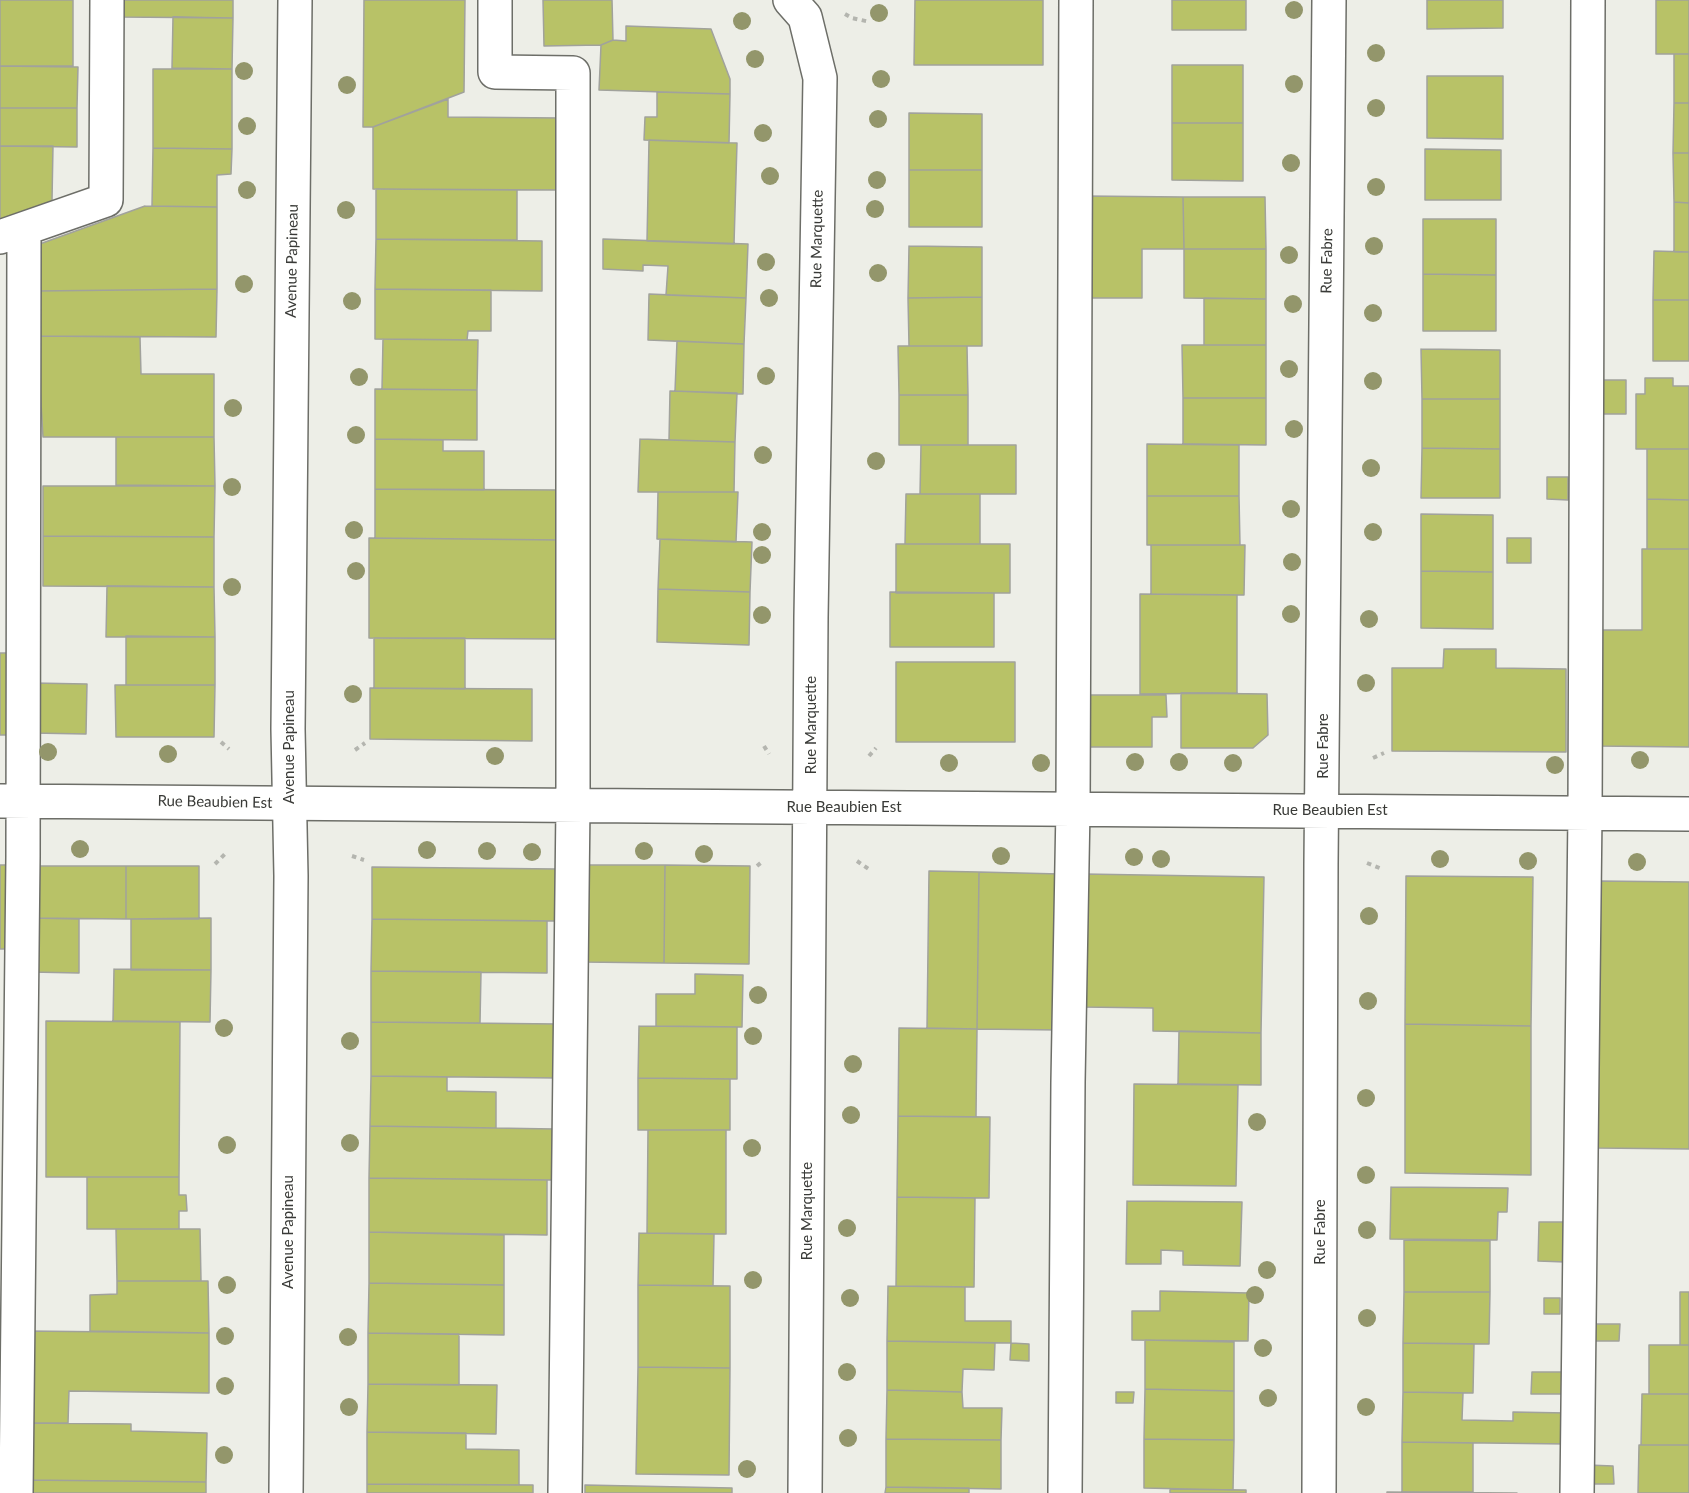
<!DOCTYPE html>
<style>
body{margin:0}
canvas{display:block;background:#edeee7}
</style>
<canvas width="1689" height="1493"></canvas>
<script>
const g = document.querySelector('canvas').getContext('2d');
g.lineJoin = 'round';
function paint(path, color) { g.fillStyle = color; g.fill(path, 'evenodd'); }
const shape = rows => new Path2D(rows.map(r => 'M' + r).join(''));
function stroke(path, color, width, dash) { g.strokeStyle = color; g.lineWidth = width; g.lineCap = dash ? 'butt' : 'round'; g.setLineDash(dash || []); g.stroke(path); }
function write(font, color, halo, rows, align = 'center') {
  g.font = font + ' Lato,sans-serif'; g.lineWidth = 4.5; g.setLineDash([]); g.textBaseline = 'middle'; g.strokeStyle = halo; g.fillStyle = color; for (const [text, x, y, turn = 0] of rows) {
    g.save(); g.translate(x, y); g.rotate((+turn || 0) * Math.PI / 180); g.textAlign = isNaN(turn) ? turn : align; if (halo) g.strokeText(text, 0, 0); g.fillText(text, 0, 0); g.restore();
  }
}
const building = shape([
 [0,0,73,0,73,66,0,66,0,0],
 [119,0,233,0,233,18,119,17,119,0],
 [364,0,465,0,464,92,373,127,363,127,364,0],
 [543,0,612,0,613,40,601,45,544,46,543,0],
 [915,0,1043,0,1043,65,914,65,915,0],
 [1172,0,1246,0,1246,30,1172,30,1172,0],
 [1427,0,1503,0,1503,28,1427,29,1427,0],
 [1656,0,1689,0,1689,54,1656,54,1656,0],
 [173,17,233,18,232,69,172,68,173,17],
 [626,26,711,29,730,79,730,94,599,90,601,45,613,40,626,41,626,26],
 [1674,54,1689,54,1689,103,1674,103,1674,54],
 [1172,65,1243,65,1243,123,1172,123,1172,65],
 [0,66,78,67,77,108,0,108,0,66],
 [153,69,232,69,232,149,153,148,153,69],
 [1427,76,1503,76,1503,139,1427,138,1427,76],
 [657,92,730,94,729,143,644,140,645,117,657,117,657,92],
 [448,99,448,117,561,118,561,190,373,189,373,127,448,99],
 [1674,103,1689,103,1689,153,1673,153,1674,103],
 [0,108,77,108,77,147,0,146,0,108],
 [909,113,982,114,982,170,909,170,909,113],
 [1172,123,1243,123,1243,181,1172,180,1172,123],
 [649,140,737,143,734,244,647,241,649,140],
 [0,146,53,146,52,201,0,221,0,146],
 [153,148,232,149,231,174,217,175,217,207,152,206,153,148],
 [1425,149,1501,150,1501,200,1425,200,1425,149],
 [1673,153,1689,153,1689,203,1674,202,1673,153],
 [909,170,982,170,982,227,909,227,909,170],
 [376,189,517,190,517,240,376,239,376,189],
 [1086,196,1183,197,1184,249,1142,249,1142,298,1086,298,1086,196],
 [1183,197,1265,197,1266,249,1184,249,1183,197],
 [1674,202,1689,203,1689,252,1674,252,1674,202],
 [145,206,217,207,217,289,37,291,37,245,145,206],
 [1423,219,1496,219,1496,275,1423,274,1423,219],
 [376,239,542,241,542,291,375,289,376,239],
 [603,239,748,244,746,298,666,295,668,266,643,265,643,271,603,269,603,239],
 [909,246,982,247,982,297,908,298,909,246],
 [1184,249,1266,249,1266,299,1184,298,1184,249],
 [1654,251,1689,252,1689,300,1653,300,1654,251],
 [1423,274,1496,275,1496,331,1423,331,1423,274],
 [217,289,216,337,37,336,37,291,217,289],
 [375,289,491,290,491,331,468,331,467,340,375,339,375,289],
 [649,294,746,298,744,344,648,340,649,294],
 [982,297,982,346,909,346,908,298,982,297],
 [1204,298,1266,299,1266,345,1204,345,1204,298],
 [1653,300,1689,300,1689,361,1653,361,1653,300],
 [37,336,140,337,141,374,214,374,214,437,43,437,37,336],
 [383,339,478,340,477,390,382,389,383,339],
 [677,341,744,344,743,394,675,391,677,341],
 [1182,345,1266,345,1266,398,1183,398,1182,345],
 [898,346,967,346,968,395,899,395,898,346],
 [1421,349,1500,350,1500,399,1422,399,1421,349],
 [1645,378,1673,378,1673,386,1689,386,1689,449,1636,449,1636,394,1645,394,1645,378],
 [1600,380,1626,380,1626,414,1600,414,1600,380],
 [375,389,477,390,477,440,375,439,375,389],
 [670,391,737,393,735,442,669,440,670,391],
 [899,395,968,395,968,445,899,445,899,395],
 [1183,398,1266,398,1266,445,1183,444,1183,398],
 [1422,399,1500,399,1500,449,1422,448,1422,399],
 [116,437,214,437,215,486,116,485,116,437],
 [375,439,443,440,443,451,484,451,484,490,375,489,375,439],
 [640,439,735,442,734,492,638,492,640,439],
 [1147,444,1239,445,1239,496,1147,496,1147,444],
 [921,445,1016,445,1016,494,920,494,921,445],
 [1422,448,1500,449,1500,498,1421,498,1422,448],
 [1647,449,1689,449,1689,500,1647,499,1647,449],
 [1547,477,1568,477,1568,500,1547,499,1547,477],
 [43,486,215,486,214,537,43,536,43,486],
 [375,489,561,490,560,540,375,538,375,489],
 [658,492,738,492,736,542,657,539,658,492],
 [906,494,980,494,980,544,905,544,906,494],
 [1147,496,1239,496,1240,545,1147,545,1147,496],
 [1647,499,1689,500,1689,549,1647,549,1647,499],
 [1421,514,1493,515,1493,572,1421,571,1421,514],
 [43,536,214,537,214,587,43,586,43,536],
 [369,538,560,540,560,639,369,638,369,538],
 [1507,538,1531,538,1531,563,1507,563,1507,538],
 [660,539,752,542,750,592,658,589,660,539],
 [896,544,1010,544,1010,593,896,593,896,544],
 [1151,545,1245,545,1244,595,1151,594,1151,545],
 [1642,549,1689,549,1689,747,1597,746,1597,630,1642,630,1642,549],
 [1421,571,1493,572,1493,629,1421,628,1421,571],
 [107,586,214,587,215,637,106,637,107,586],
 [658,589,750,592,749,645,657,642,658,589],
 [890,592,994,593,994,647,890,647,890,592],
 [1140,594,1237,595,1237,693,1140,694,1140,594],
 [126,636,215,637,215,685,126,685,126,636],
 [374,638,465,638,465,689,374,688,374,638],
 [1444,649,1496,649,1496,668,1566,669,1566,752,1392,751,1392,668,1443,668,1444,649],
 [0,653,11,653,10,735,0,735,0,653],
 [896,662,1015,662,1015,742,896,742,896,662],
 [33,683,87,684,86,734,32,733,33,683],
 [115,685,215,685,214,737,116,737,115,685],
 [370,688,532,689,532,741,370,739,370,688],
 [1181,693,1267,694,1268,735,1253,748,1181,748,1181,693],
 [1089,695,1166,695,1167,717,1152,717,1152,747,1089,747,1089,695],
 [0,865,7,865,6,949,0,949,0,865],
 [583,865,665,865,664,963,583,962,583,865],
 [665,865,750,866,749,964,664,963,665,865],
 [32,866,126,866,126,919,32,918,32,866],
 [126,866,199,866,199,919,126,919,126,866],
 [372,867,557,869,557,921,372,919,372,867],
 [929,871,979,872,977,1029,927,1028,929,871],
 [979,872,1060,874,1058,1030,977,1029,979,872],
 [1084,874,1264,877,1261,1033,1153,1031,1153,1008,1083,1007,1084,874],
 [1406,876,1533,877,1531,1026,1405,1024,1406,876],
 [1599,881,1689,882,1689,1149,1597,1148,1599,881],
 [32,918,79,919,79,973,31,972,32,918],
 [211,918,211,970,131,970,131,919,211,918],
 [372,919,547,921,547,973,371,971,372,919],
 [114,969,211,970,210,1022,113,1021,114,969],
 [371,971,481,972,480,1023,371,1022,371,971],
 [695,974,743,975,742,1027,656,1026,656,994,695,994,695,974],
 [46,1021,180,1022,179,1177,46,1177,46,1021],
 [371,1022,558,1024,557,1078,371,1076,371,1022],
 [1405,1024,1531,1026,1531,1175,1405,1173,1405,1024],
 [639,1026,737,1027,737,1079,638,1078,639,1026],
 [899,1028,977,1029,976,1117,898,1116,899,1028],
 [1179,1031,1261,1033,1261,1085,1178,1084,1179,1031],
 [371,1076,447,1077,447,1091,496,1092,496,1128,370,1126,371,1076],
 [638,1078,730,1079,730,1130,638,1130,638,1078],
 [1134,1084,1238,1085,1236,1186,1133,1185,1134,1084],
 [898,1116,990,1117,989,1198,897,1197,898,1116],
 [370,1126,555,1129,555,1180,369,1178,370,1126],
 [648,1130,726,1130,726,1234,647,1233,648,1130],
 [87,1177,179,1177,179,1195,186,1195,187,1211,179,1211,179,1229,87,1229,87,1177],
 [369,1178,547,1180,547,1235,369,1232,369,1178],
 [1391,1187,1508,1188,1507,1212,1498,1212,1497,1240,1390,1239,1391,1187],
 [897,1197,975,1198,974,1287,896,1286,897,1197],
 [1127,1201,1242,1202,1240,1266,1183,1265,1183,1251,1161,1250,1161,1264,1126,1264,1127,1201],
 [1539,1222,1565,1222,1565,1262,1538,1261,1539,1222],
 [116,1229,200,1229,201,1281,117,1281,116,1229],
 [369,1232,504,1235,504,1285,369,1283,369,1232],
 [639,1233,714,1234,713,1286,638,1285,639,1233],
 [1404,1240,1490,1241,1490,1292,1404,1292,1404,1240],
 [117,1281,208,1281,209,1333,90,1331,90,1295,117,1294,117,1281],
 [369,1283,504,1285,504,1335,368,1333,369,1283],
 [638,1285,730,1286,730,1368,638,1367,638,1285],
 [888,1286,965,1287,965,1321,1011,1321,1011,1343,887,1341,888,1286],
 [1160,1291,1249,1293,1248,1341,1132,1340,1132,1311,1160,1311,1160,1291],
 [1404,1292,1490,1292,1489,1344,1403,1343,1404,1292],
 [1680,1292,1689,1292,1689,1345,1680,1345,1680,1292],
 [1544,1298,1560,1298,1560,1314,1544,1314,1544,1298],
 [1593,1324,1620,1324,1619,1341,1593,1341,1593,1324],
 [27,1331,209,1333,209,1393,69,1391,68,1423,26,1423,27,1331],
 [368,1333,459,1334,459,1385,368,1384,368,1333],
 [1145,1340,1234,1342,1234,1391,1145,1389,1145,1340],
 [887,1341,995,1343,994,1370,963,1369,962,1392,887,1390,887,1341],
 [1011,1343,1029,1344,1029,1361,1010,1360,1011,1343],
 [1403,1343,1474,1344,1473,1393,1403,1392,1403,1343],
 [1649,1345,1689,1345,1689,1394,1649,1394,1649,1345],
 [638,1367,730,1368,729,1475,636,1474,638,1367],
 [1532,1372,1563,1372,1563,1394,1531,1394,1532,1372],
 [368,1384,497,1385,496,1434,367,1432,368,1384],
 [1145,1389,1234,1391,1234,1440,1144,1439,1145,1389],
 [887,1390,962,1392,963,1408,1002,1408,1001,1440,886,1439,887,1390],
 [1116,1392,1134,1392,1133,1403,1116,1403,1116,1392],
 [1403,1392,1463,1393,1462,1420,1513,1421,1513,1412,1567,1413,1567,1444,1402,1442,1403,1392],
 [1642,1394,1689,1394,1689,1445,1641,1445,1642,1394],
 [26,1423,131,1424,131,1431,207,1433,206,1482,26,1480,26,1423],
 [367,1432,466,1433,466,1449,519,1450,519,1485,367,1484,367,1432],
 [886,1439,1001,1440,1001,1489,886,1487,886,1439],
 [1144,1439,1234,1440,1233,1490,1144,1488,1144,1439],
 [1402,1442,1473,1443,1473,1492,1402,1492,1402,1442],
 [1639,1445,1689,1445,1689,1493,1638,1493,1639,1445],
 [1588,1465,1613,1466,1614,1484,1589,1484,1588,1465],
 [26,1480,206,1482,206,1493,26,1493,26,1480],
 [367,1484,533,1485,533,1493,367,1493,367,1484],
 [585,1485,732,1488,732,1493,585,1493,585,1485],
 [886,1487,969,1488,969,1493,885,1493,886,1487],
 [1170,1489,1246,1490,1246,1493,1170,1493,1170,1489],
 [1387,1492,1517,1493,1387,1493,1387,1492]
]);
const path = shape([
 [845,14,852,18,870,22],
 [221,742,229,749],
 [764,746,769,754],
 [355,750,365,743],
 [869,756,876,748],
 [1373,758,1384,753],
 [352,856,364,860],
 [857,861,870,870],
 [1367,863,1382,869],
 [215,864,226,853],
 [757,866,763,861]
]);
const minor = shape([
 [495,0,495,72,573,73,573,805,565,1493],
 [790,0,805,17,820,78,811,617,805,1493],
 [0,237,106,200,107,0],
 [0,801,1689,814],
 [16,1493,23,857,24,230],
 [1065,1493,1068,1082,1073,808,1076,0],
 [1319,1493,1321,863,1329,0],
 [1577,1493,1585,813,1588,0]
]);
const major = shape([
 [286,1493,291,876,288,729,295,0]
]);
const trees = [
 [1294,10],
 [879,13],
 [742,21],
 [1376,53],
 [755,59],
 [244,71],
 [881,79],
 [1294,84],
 [347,85],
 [1376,108],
 [878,119],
 [247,126],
 [763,133],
 [1291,163],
 [770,176],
 [877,180],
 [1376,187],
 [247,190],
 [875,209],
 [346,210],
 [1374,246],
 [1289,255],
 [766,262],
 [878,273],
 [244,284],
 [769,298],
 [352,301],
 [1293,304],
 [1373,313],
 [1289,369],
 [766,376],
 [359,377],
 [1373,381],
 [233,408],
 [1294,429],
 [356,435],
 [763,455],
 [876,461],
 [1371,468],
 [232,487],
 [1291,509],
 [354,530],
 [762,532],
 [1373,532],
 [762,555],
 [1292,562],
 [356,571],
 [232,587],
 [1291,614],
 [762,615],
 [1369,619],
 [1366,683],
 [353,694],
 [48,752],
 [168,754],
 [495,756],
 [1640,760],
 [1135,762],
 [1179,762],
 [949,763],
 [1041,763],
 [1233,763],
 [1555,765],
 [80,849],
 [427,850],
 [487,851],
 [644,851],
 [532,852],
 [704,854],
 [1001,856],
 [1134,857],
 [1161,859],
 [1440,859],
 [1528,861],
 [1637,862],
 [1369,916],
 [758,995],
 [1368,1001],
 [224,1028],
 [753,1036],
 [350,1041],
 [853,1064],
 [1366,1098],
 [851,1115],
 [1257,1122],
 [350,1143],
 [227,1145],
 [752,1148],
 [1366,1175],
 [847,1228],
 [1367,1230],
 [1267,1270],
 [753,1280],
 [227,1285],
 [1255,1295],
 [850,1298],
 [1367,1318],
 [225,1336],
 [348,1337],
 [1263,1348],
 [847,1372],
 [225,1386],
 [1268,1398],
 [349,1407],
 [1366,1407],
 [848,1438],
 [224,1455],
 [747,1469]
];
const streetNames = [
 ["Rue Marquette",817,239,-89],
 ["Avenue Papineau",292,261,-89],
 ["Rue Fabre",1327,261,-89],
 ["Rue Marquette",811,725,-90],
 ["Rue Fabre",1323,746,-90],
 ["Avenue Papineau",289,747,-90],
 ["Rue Beaubien Est",215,802,1],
 ["Rue Beaubien Est",844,807],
 ["Rue Beaubien Est",1330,810],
 ["Rue Marquette",807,1211,-90],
 ["Avenue Papineau",288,1232,-90],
 ["Rue Fabre",1320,1232,-90]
];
paint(building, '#b8c267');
stroke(building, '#a1a29c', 1.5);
stroke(minor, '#6d6e68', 36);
stroke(major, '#6d6e68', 36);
stroke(path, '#b4b5af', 4, [4.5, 4.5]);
stroke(minor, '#fff', 33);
stroke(major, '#fff', 33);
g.fillStyle = '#93966b';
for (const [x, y] of trees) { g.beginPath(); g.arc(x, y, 9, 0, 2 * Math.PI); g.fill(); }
write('15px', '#393a37', '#fffffe', streetNames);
</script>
